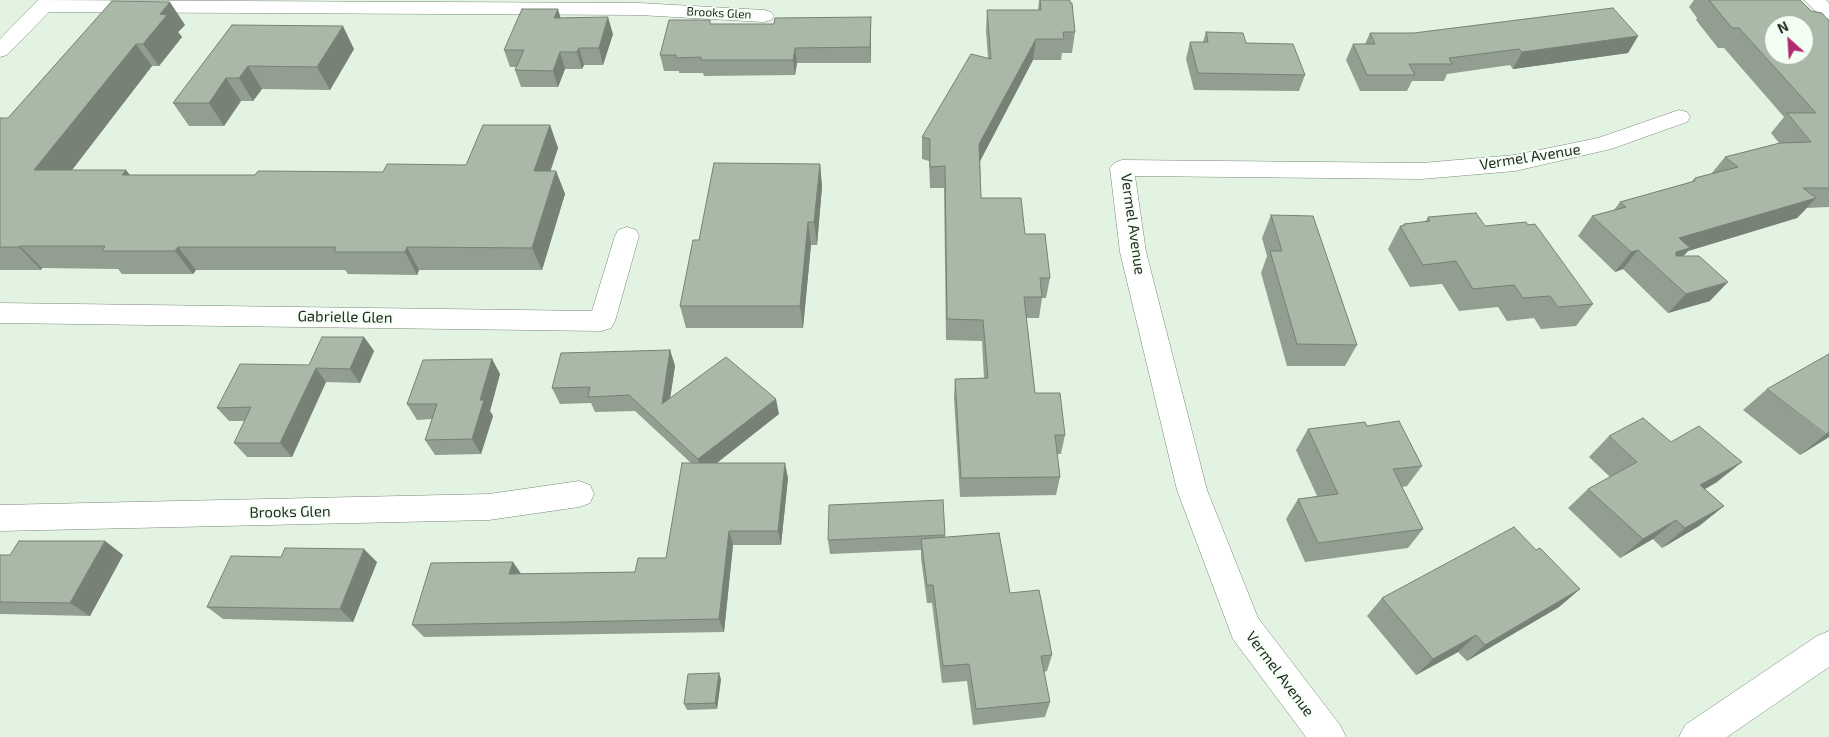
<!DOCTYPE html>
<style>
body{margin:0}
#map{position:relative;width:1829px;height:737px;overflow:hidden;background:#e3f3e2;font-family:"Exo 2",sans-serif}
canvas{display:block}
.north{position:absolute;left:1764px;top:15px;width:50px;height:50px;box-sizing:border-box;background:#f3fff2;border:1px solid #a1aaa0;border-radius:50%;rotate:334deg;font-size:14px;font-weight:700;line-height:20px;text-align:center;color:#252a24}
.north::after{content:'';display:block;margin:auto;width:18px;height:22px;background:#af2a71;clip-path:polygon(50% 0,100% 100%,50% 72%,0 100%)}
</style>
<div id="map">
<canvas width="1829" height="737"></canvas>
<div class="north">N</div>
</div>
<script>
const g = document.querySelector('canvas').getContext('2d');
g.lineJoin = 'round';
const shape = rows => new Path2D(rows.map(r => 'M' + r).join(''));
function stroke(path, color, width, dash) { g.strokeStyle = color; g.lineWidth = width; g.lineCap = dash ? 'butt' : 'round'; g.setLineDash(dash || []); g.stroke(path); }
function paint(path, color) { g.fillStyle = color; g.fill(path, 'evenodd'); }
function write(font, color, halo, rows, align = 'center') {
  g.font = font + ' "Exo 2",sans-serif'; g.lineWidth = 4; g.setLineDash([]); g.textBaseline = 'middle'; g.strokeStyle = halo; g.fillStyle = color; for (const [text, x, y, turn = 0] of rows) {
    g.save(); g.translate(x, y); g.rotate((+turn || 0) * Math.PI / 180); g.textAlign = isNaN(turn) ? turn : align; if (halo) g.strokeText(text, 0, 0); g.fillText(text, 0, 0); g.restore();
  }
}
const minor = shape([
 [38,0,639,3,764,10,771,12,774,16,771,20,764,22,639,15,49,12,7,55,0,57,0,39,38,0],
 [1804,0,1826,0,1829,3,1829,19,1822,17,1804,0],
 [1679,110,1687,112,1690,117,1687,122,1611,149,1515,171,1422,179,1135,176,1146,252,1207,490,1258,618,1340,725,1346,737,1306,737,1233,639,1177,490,1120,252,1110,168,1114,163,1122,160,1422,163,1515,155,1598,138,1679,110],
 [627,227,636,230,639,236,615,321,611,328,602,331,0,323,0,303,592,311,615,236,618,230,627,227],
 [579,481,590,485,594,494,590,503,579,507,489,520,0,531,0,505,489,494,579,481],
 [1829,631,1829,667,1727,737,1679,737,1685,725,1817,636,1829,631]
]);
const wall = shape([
 [1039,0,1075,32,1072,53,1062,53,1061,60,1033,60,980,161,981,198,1025,234,1050,278,1046,298,1042,298,1039,318,1026,318,1035,393,1065,435,1061,454,1057,454,1060,477,1056,495,960,497,954,398,955,379,984,378,982,341,946,340,944,188,930,188,929,161,922,159,922,137,988,58,986,31,987,10,1038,10],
 [1694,0,1800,0,1811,11,1829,21,1829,207,1807,208,1797,218,1688,251,1683,256,1710,301,1668,313,1623,269,1615,272,1578,236,1592,216,1614,210,1620,202,1691,182,1695,178,1711,174,1725,157,1779,143,1771,133,1784,117,1724,48,1718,48,1696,20,1697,18,1689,7],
 [112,1,185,25,178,32,182,37,159,66,152,66,72,170,126,170,129,175,255,175,383,172,466,165,550,125,558,148,550,171,556,171,565,194,542,270,419,270,417,275,348,274,345,270,196,270,193,274,122,274,118,269,42,268,41,270,0,270,0,118,8,118],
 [871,17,871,63,797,63,795,75,704,76,703,73,679,73,679,71,664,71,660,55,711,24,774,24],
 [560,18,613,34,603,65,584,65,582,69,565,69,558,87,521,87,515,70,517,67,510,67,504,50],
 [232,25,354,49,330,90,262,89,253,101,241,101,224,126,189,126,173,103],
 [1206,32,1246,43,1305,75,1299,91,1194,90,1186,59,1190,42,1203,42],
 [1370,33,1638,36,1628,53,1513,69,1510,65,1447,74,1444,81,1412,81,1407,91,1360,91,1346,60,1353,44,1365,44],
 [820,164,822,187,817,245,811,245,803,328,686,328,680,306,699,240],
 [1271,215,1357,345,1345,366,1287,366,1261,273,1267,256,1262,238],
 [1428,217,1485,226,1528,225,1593,304,1576,326,1541,329,1534,318,1507,321,1498,307,1459,311,1442,284,1410,287,1388,249,1400,226,1402,226,1404,224,1425,222],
 [364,337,374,351,360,383,326,382,292,457,247,457,234,443,245,421,229,421,217,408,309,365],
 [670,350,675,366,670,398,779,414,716,463,788,478,781,545,733,545,724,632,424,637,412,625,521,574,635,572,666,558,691,463,635,411,595,412,591,403,560,404,552,388],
 [492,359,500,374,490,411,493,416,481,454,435,455,425,440,432,419,417,420,407,404],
 [1767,389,1829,437,1800,455,1743,410],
 [1367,426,1422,466,1407,486,1402,487,1423,529,1408,548,1305,562,1286,519,1298,499,1317,496,1296,450,1308,429],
 [1609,436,1717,482,1705,489,1724,506,1699,526,1662,548,1653,539,1620,558,1568,508,1588,489,1610,477,1589,457],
 [945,535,945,537,1010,593,1052,655,1047,671,1044,672,1050,702,1045,717,973,725,967,681,942,683,932,603,927,603,921,558,921,550,830,554,828,540],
 [105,541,123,555,90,616,0,614,0,555,10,555],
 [1536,550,1580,589,1559,607,1467,661,1458,652,1416,675,1367,616,1382,598],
 [377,562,353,622,223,619,207,607],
 [721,679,717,709,687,710,684,704]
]);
const shadedWall = shape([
 [170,2,185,25,178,32,182,37,159,66,143,44,160,14],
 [558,9,563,26,554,18],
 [608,17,613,34,603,65,599,48],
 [871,17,871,63,870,47],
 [343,26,354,49,330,90,317,67],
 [1638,36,1628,53,1513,69,1522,52],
 [1036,39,1033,60,978,165,979,144],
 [136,44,152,66,55,192,34,170],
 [579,48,584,65,582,69,577,52],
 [795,48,797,63,795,75,793,60],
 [560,52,565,69,558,87,553,71],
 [248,66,262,89,253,101,239,78],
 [226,78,241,101,224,126,209,103],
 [550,125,558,148,543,194,534,171],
 [820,164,822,187,817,245,814,222],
 [126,170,144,193,122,175],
 [556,171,565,194,542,270,532,248],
 [1816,198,1797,218,1688,251,1673,267,1661,271,1679,238],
 [808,222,811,245,803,328,800,306],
 [20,246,42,268,41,270,19,247],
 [178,247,196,270,193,274,175,251],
 [407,247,419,270,417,275,405,252],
 [1638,250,1623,269,1615,272,1631,252],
 [1728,282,1710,301,1668,313,1686,294],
 [364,337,374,351,360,383,350,369],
 [670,350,675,366,667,419,662,404],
 [492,359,500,374,490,411,493,416,481,454,472,439,480,400],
 [316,368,326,382,292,457,280,443],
 [776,399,779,414,703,474,698,459],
 [1829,432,1829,437,1800,455,1826,434],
 [1742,462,1717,482,1677,505,1700,485],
 [785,463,788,478,781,545,778,531],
 [1724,506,1699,526,1662,548,1685,528],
 [1676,520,1653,539,1620,558,1643,539],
 [729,531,733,545,724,632,719,619],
 [105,541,123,555,90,616,70,603],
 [364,549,377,562,353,622,340,609],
 [513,562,522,575,509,574],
 [1580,589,1559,607,1467,661,1485,645],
 [1476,635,1458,652,1416,675,1433,659],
 [719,673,721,679,717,709,715,703]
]);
const building = shape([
 [1040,0,1070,0,1070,3,1072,3,1075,32,1063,32,1064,39,1036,39,979,144,981,198,1021,198,1025,234,1045,234,1050,278,1040,278,1042,297,1024,297,1035,393,1060,393,1065,435,1055,435,1060,477,961,478,955,379,988,378,983,320,947,319,945,166,930,167,930,139,922,137,971,54,991,59,987,10,1041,10,1040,0],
 [1709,0,1800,0,1811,11,1822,13,1829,21,1829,188,1803,188,1816,198,1679,238,1690,248,1676,252,1676,256,1699,256,1728,282,1686,294,1638,250,1631,252,1592,216,1626,207,1620,202,1695,181,1695,178,1738,167,1725,157,1780,143,1811,142,1787,113,1816,113,1739,28,1732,28,1709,0],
 [1774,25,1804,25,1804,55,1774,55,1774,25],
 [112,1,170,2,160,14,167,15,143,44,136,44,34,170,126,170,122,175,255,175,258,171,383,172,387,164,466,165,483,125,550,125,534,171,556,171,532,248,407,247,405,252,334,252,336,247,178,247,175,251,102,251,105,246,20,246,19,247,0,247,0,118,8,118,112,1],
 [1613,8,1638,36,1522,52,1519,49,1449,58,1452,64,1409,64,1415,75,1367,75,1353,44,1375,44,1370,33,1414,33,1613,8],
 [522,9,558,9,554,18,608,17,599,48,579,48,577,52,560,52,553,71,515,70,524,50,504,50,522,9],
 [871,17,870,47,795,48,793,60,701,60,701,57,676,58,676,55,660,55,669,20,710,20,710,24,774,24,775,18,871,17],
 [232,25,343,26,317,67,248,66,239,78,226,78,209,103,173,103,232,25],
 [1206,32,1243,33,1246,43,1293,44,1305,75,1198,73,1190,42,1208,42,1206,32],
 [714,163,820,164,814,222,808,222,800,306,680,306,693,240,699,240,714,163],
 [1476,213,1485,226,1526,222,1528,225,1535,224,1593,304,1558,307,1550,296,1523,298,1514,285,1473,289,1456,261,1423,265,1400,226,1404,226,1404,224,1430,221,1428,217,1476,213],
 [1271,215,1313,216,1357,345,1297,344,1270,251,1282,251,1271,215],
 [322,337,364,337,350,369,316,368,280,443,234,443,251,407,217,408,240,364,309,365,322,337],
 [670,350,662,404,726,357,776,399,698,459,629,395,588,397,590,387,552,388,561,353,670,350],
 [1829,354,1829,432,1826,434,1767,389,1829,354],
 [492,359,480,400,484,400,472,439,425,440,437,404,407,404,423,360,492,359],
 [1643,418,1671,442,1699,426,1742,462,1700,485,1724,506,1685,528,1676,520,1643,539,1588,489,1637,462,1609,436,1643,418],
 [1399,421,1422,466,1393,469,1423,529,1318,543,1298,499,1338,494,1308,429,1365,422,1367,426,1399,421],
 [682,463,785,463,778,531,729,531,719,619,412,625,431,563,513,562,509,574,635,572,638,558,666,558,682,463],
 [943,500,945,535,828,540,829,505,943,500],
 [1514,527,1536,550,1540,548,1580,589,1485,645,1476,635,1433,659,1382,598,1514,527],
 [999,533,1010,593,1039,590,1052,655,1041,656,1050,702,976,709,969,664,943,666,933,585,927,585,921,539,999,533],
 [19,541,105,541,70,603,0,602,0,555,10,555,19,541],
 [285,548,364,549,340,609,207,607,231,556,281,557,285,548],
 [719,673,715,703,684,704,688,674,719,673]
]);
const farStreetnames = [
 ["Brooks Glen",719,13,3]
];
const streetNames = [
 ["Vermel Avenue",1530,157,-9],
 ["Vermel Avenue",1133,224,82],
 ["Gabrielle Glen",345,317,1],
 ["Brooks Glen",290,512,-1],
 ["Vermel Avenue",1280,674,53]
];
stroke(minor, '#7b897a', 1);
paint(minor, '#fff');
paint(wall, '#929e90');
paint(shadedWall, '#778176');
paint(building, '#aab8a8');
stroke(building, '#778176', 1);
write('12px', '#252a24', '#f3fff2', farStreetnames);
write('15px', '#252a24', '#f3fff2', streetNames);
</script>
